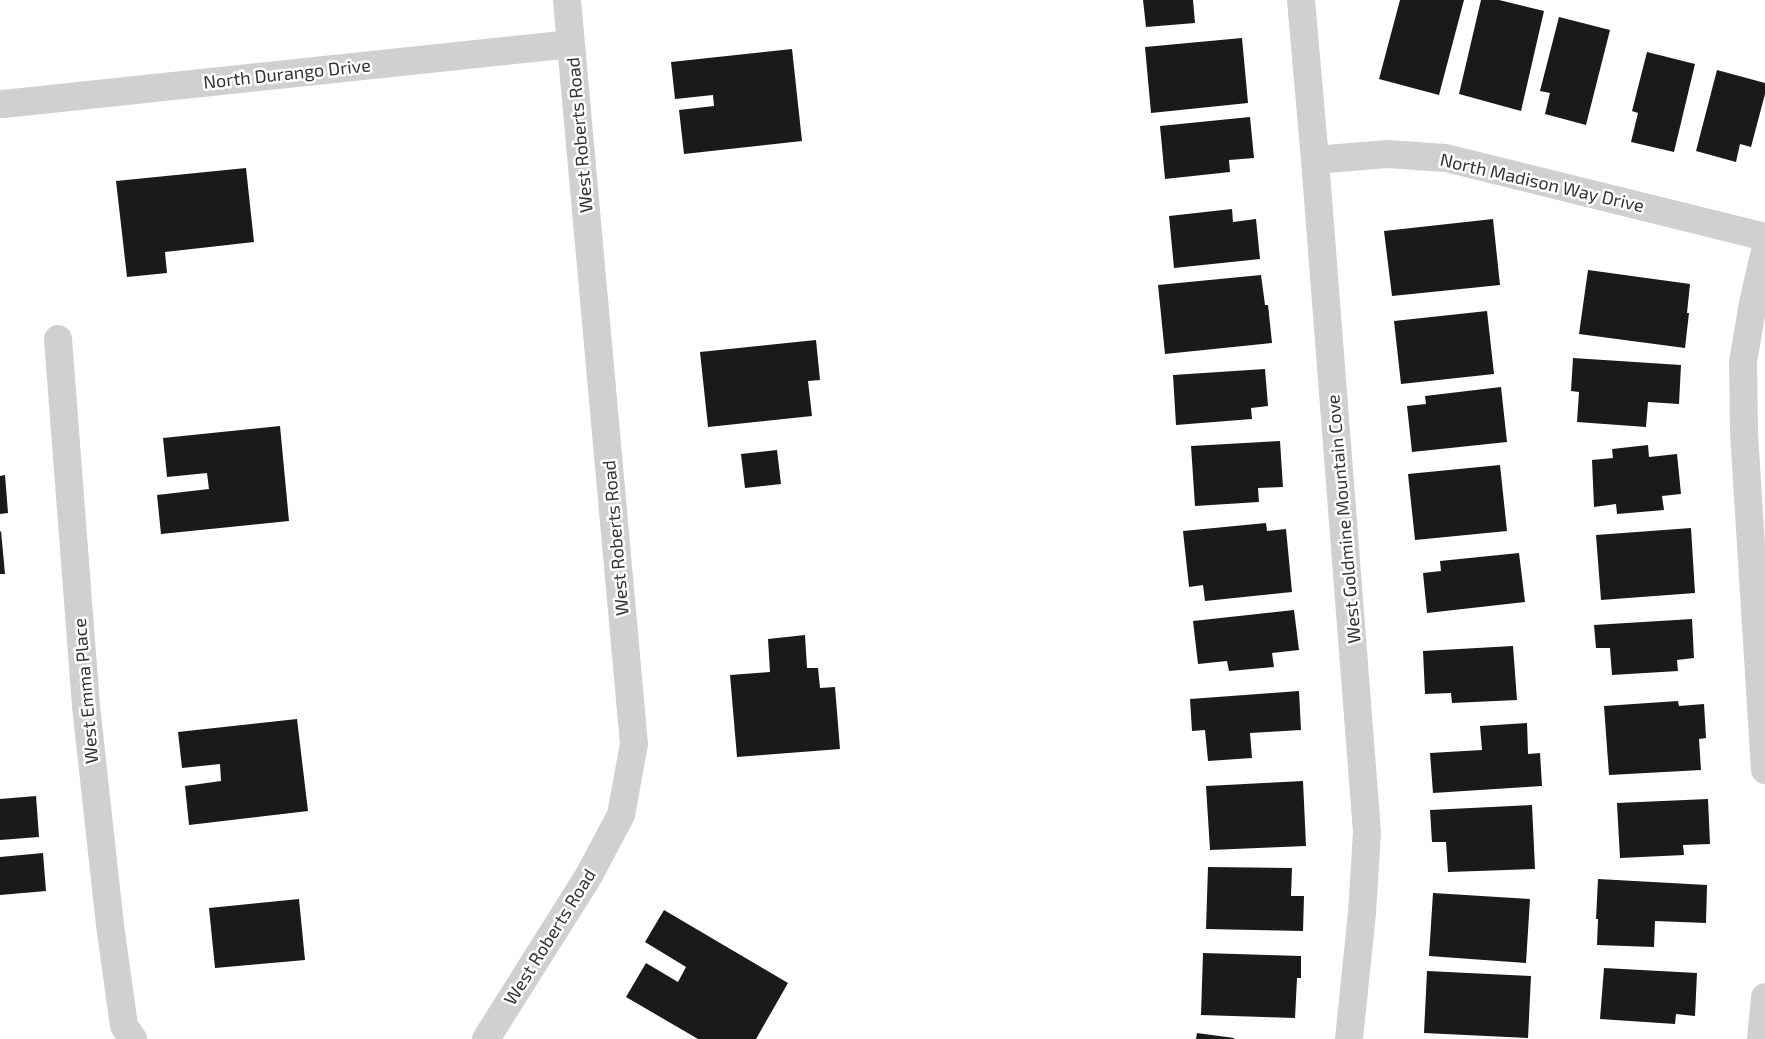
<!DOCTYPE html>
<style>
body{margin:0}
canvas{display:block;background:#fff}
</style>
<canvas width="1765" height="1039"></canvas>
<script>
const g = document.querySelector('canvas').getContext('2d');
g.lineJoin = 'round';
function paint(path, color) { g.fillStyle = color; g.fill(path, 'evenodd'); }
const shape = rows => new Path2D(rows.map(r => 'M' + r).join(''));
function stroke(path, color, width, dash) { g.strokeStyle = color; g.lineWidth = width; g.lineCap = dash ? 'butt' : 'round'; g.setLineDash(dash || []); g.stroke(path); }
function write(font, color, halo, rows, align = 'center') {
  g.font = font + ' "Exo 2",sans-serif'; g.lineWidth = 5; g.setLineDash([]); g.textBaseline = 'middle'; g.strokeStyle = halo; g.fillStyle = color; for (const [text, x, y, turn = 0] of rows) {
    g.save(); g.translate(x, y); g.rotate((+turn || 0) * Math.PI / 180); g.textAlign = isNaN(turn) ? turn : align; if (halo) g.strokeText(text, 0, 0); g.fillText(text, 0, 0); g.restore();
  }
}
const building = shape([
 [1143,0,1193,0,1195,23,1146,27],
 [1400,0,1464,0,1439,95,1379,79],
 [1481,0,1499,0,1544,11,1521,111,1459,94],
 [1559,17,1610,30,1586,125,1545,114,1550,93,1540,91],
 [1242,38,1248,103,1151,113,1145,47],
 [792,49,802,141,684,154,679,110,714,106,713,95,675,99,671,62],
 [1647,52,1695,64,1674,152,1631,142,1638,113,1632,111],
 [1717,70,1765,83,1765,94,1751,147,1740,144,1736,162,1696,151],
 [1250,117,1254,158,1229,160,1230,172,1165,179,1160,126],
 [246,168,254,242,165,252,167,273,127,277,116,181],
 [1232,209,1233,222,1256,219,1260,259,1174,268,1169,216],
 [1493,219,1500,285,1392,296,1384,231],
 [1588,270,1690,284,1687,313,1689,313,1685,348,1579,334],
 [1261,275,1265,305,1268,305,1272,343,1165,354,1158,285],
 [1487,311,1494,374,1401,384,1394,321],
 [816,340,820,380,808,381,812,416,708,427,700,352],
 [1573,358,1681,365,1679,404,1648,402,1646,427,1577,422,1579,392,1571,391],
 [1265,369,1268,406,1251,408,1252,419,1176,425,1173,375],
 [1501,387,1507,442,1412,452,1407,406,1426,404,1425,396],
 [280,426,289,521,161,534,157,495,209,489,207,473,167,477,163,438],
 [1280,441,1283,487,1258,488,1259,502,1195,506,1191,446],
 [1648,445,1649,457,1677,454,1681,494,1662,496,1664,510,1617,514,1616,504,1594,507,1592,460,1613,458,1612,449],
 [777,450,781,484,745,488,741,454],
 [1500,465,1507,531,1415,540,1408,474],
 [5,475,8,513,0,514,0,476],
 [1266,523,1267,531,1286,529,1292,592,1205,601,1203,585,1189,587,1183,531],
 [1691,528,1695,593,1601,600,1596,535],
 [1,531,5,574,0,574,0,532],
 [1519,553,1525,602,1427,613,1423,573,1441,571,1440,561],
 [1294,610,1299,650,1272,653,1274,667,1229,671,1227,661,1198,664,1193,621],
 [1692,619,1694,658,1677,660,1678,671,1612,675,1610,648,1596,648,1594,625],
 [805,635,807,668,818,668,820,688,835,687,840,749,737,757,730,675,770,672,768,639],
 [1513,646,1517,700,1452,703,1451,693,1425,694,1423,651],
 [1299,691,1301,730,1250,733,1252,758,1208,761,1205,730,1192,731,1190,699],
 [1678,701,1679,706,1704,704,1706,738,1699,739,1701,770,1609,775,1604,706],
 [297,719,308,811,189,825,185,786,221,781,220,764,182,768,178,732],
 [1527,723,1528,754,1540,753,1542,786,1433,793,1430,753,1482,750,1480,726],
 [1303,781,1306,846,1210,850,1206,786],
 [36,796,39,837,0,840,0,799],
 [1708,799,1710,844,1683,845,1684,855,1620,858,1617,803],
 [1532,805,1535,869,1448,872,1446,842,1432,842,1430,810],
 [43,853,46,891,0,895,0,857],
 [1208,867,1292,868,1291,896,1304,896,1303,931,1206,929],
 [1598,879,1707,885,1706,923,1655,921,1654,947,1597,945,1598,919,1596,919],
 [1433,893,1530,899,1526,963,1429,956],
 [299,899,305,960,215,968,209,908],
 [664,910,788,983,756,1039,698,1039,626,997,646,963,678,982,686,967,645,942],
 [1203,953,1301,956,1301,978,1297,978,1295,1018,1201,1015],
 [1604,968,1697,973,1695,1016,1676,1014,1675,1024,1600,1019],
 [1427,971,1531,976,1528,1038,1424,1033],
 [1197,1033,1234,1038,1234,1039,1196,1039]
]);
const minor = shape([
 [1301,0,1315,160,1367,832,1362,913,1349,1039],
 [3,104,571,44],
 [1315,160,1387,154,1446,158,1765,237],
 [1765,251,1753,303,1743,362,1744,433,1765,770],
 [58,339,86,706,110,925,124,1026,133,1039],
 [486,1039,588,877,621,815,634,744,567,0],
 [1761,1039,1765,997]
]);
const streetNames = [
 ["North Durango Drive",287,74,-6],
 ["West Roberts Road",580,135,-95],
 ["North Madison Way Drive",1542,183,13],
 ["West Goldmine Mountain Cove",1344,519,-95],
 ["West Roberts Road",616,538,-95],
 ["West Emma Place",86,691,-95],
 ["West Roberts Road",550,937,-58]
];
paint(building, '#1a1a1a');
stroke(minor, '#d0d0d0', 28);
write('18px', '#333', '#fff', streetNames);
</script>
